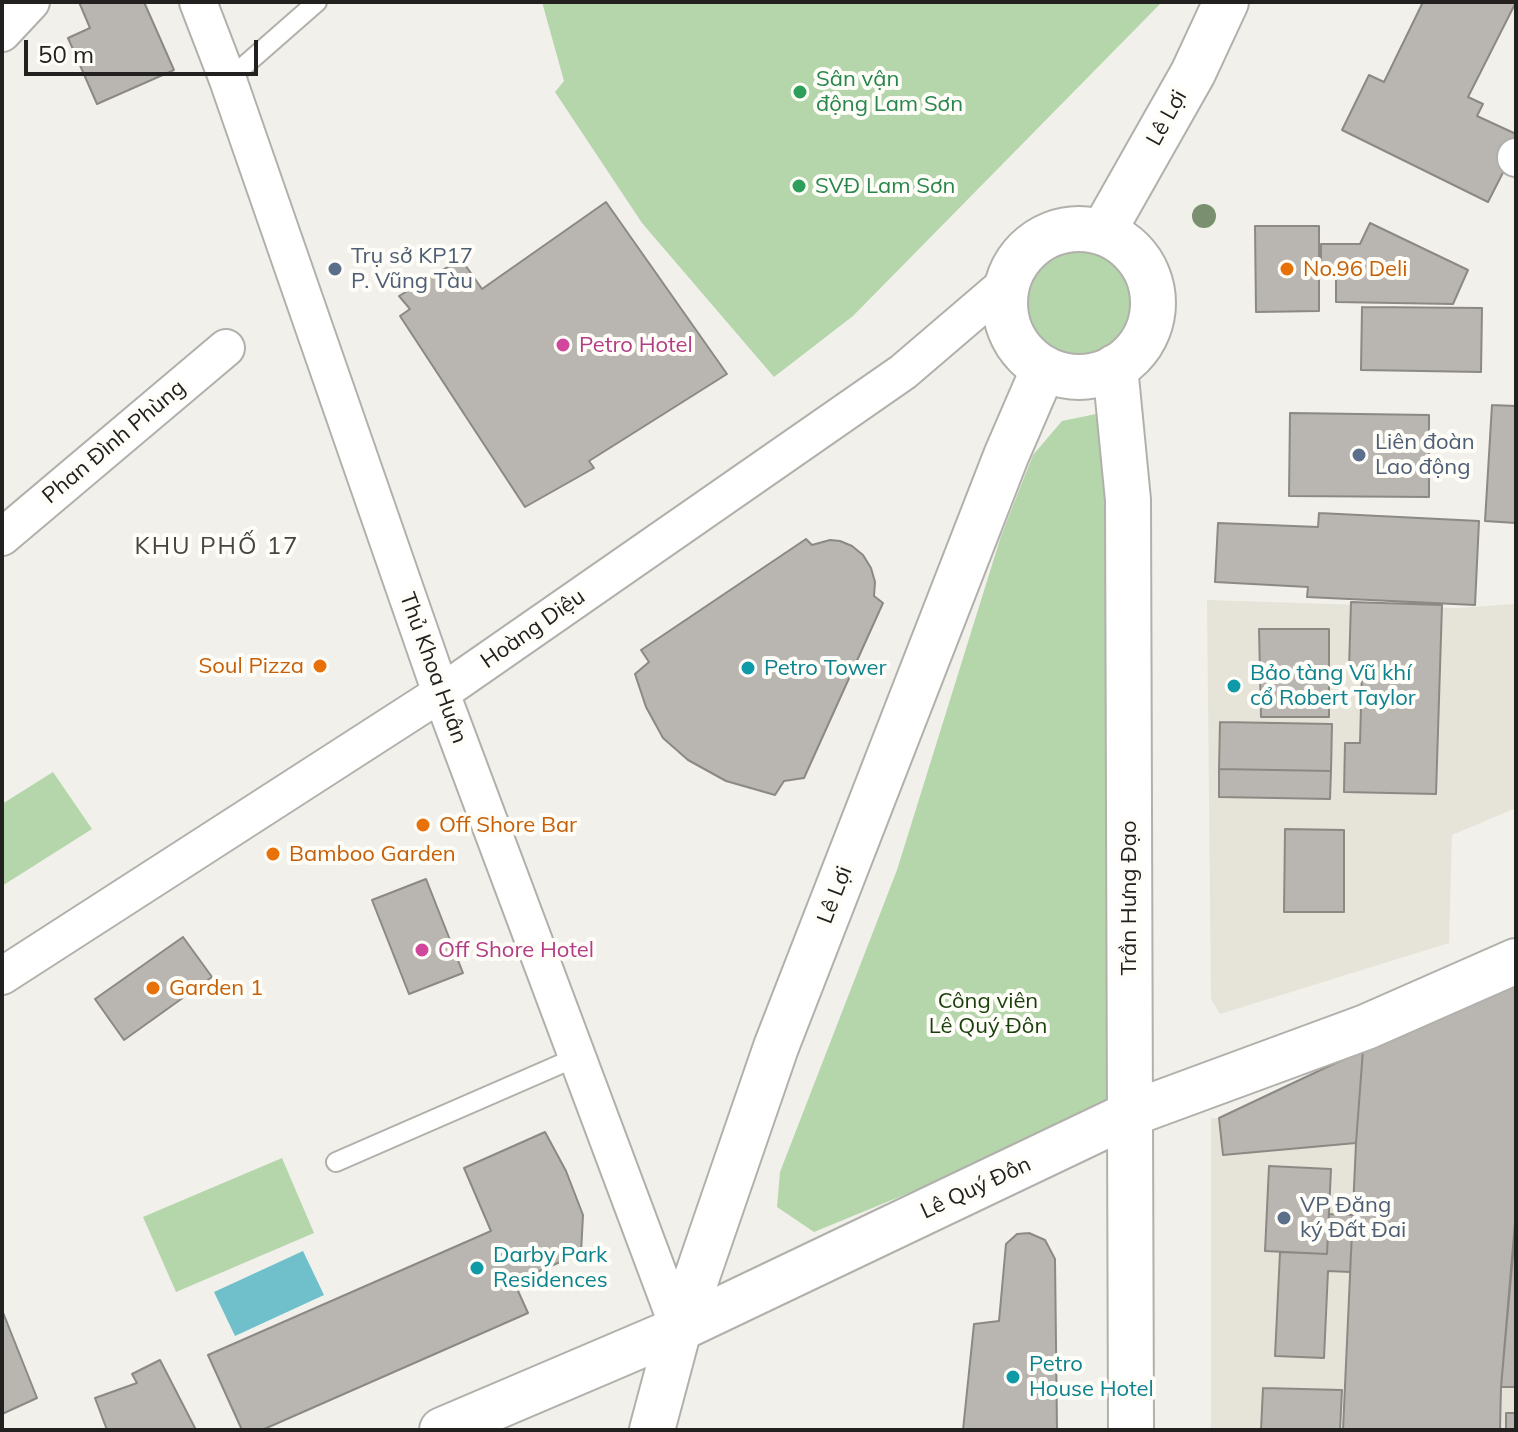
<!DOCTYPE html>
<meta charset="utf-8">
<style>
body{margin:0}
#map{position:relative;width:1518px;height:1432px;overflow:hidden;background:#f1f0eb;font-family:Mulish,sans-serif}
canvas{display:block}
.frame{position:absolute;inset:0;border:4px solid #22211f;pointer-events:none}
.scale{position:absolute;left:24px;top:40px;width:234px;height:36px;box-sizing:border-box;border:4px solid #22211f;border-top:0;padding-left:10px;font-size:24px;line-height:28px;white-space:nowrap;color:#22211f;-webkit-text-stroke:6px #fefdf8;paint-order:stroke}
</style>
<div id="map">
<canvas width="1518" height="1432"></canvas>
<div class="frame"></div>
<div class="scale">50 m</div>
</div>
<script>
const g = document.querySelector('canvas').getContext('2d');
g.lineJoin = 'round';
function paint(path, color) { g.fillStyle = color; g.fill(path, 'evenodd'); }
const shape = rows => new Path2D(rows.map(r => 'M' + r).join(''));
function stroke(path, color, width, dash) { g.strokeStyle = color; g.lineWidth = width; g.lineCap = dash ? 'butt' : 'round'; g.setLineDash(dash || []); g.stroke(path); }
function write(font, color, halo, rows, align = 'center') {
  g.font = font + ' Mulish,sans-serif'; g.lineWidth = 8; g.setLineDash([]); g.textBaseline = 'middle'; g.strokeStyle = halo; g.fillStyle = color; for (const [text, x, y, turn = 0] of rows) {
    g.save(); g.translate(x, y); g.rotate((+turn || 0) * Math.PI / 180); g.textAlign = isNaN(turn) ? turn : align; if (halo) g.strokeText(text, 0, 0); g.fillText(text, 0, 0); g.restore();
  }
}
const built = shape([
 [1207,600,1458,608,1516,604,1516,808,1452,835,1449,943,1220,1014,1211,999],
 [1363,1050,1356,1143,1343,1430,1211,1430,1211,1118,1219,1118],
 [1501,1387,1516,1387,1516,1430,1500,1430]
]);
const green = shape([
 [542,2,1162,2,853,316,774,377,642,223,555,92,564,81],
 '1028 303a51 51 0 1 1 102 0a51 51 0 1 1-102 0Z',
 [1096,414,1106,416,1108,1111,814,1232,777,1207,780,1172,897,870,1001,536,1033,455,1062,421],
 [53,772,92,829,2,886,2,804],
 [282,1158,314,1233,176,1292,143,1217]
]);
const water = shape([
 [303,1251,324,1295,235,1336,214,1292]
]);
const building = shape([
 [79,2,144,2,174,70,97,104,68,38,90,28,79,2],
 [1423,2,1516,2,1468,97,1483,104,1477,116,1516,134,1516,147,1488,202,1342,130,1369,75,1384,82,1423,2],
 [606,202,727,374,589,461,594,468,525,507,400,316,410,309,399,296,461,259,482,289,606,202],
 [1370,223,1468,270,1453,304,1336,302,1336,275,1321,275,1321,244,1360,244,1370,223],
 [1255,226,1319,226,1319,311,1256,312,1255,226],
 [1362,307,1482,308,1481,372,1361,370,1362,307],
 [1492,405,1516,406,1516,523,1485,521,1492,405],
 [1290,413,1429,415,1429,497,1289,496,1290,413],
 [1319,513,1479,521,1475,605,1307,597,1308,587,1215,582,1218,523,1318,527,1319,513],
 [806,539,812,545,830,540,840,541,852,546,863,555,871,568,875,582,874,596,883,603,804,778,784,781,775,795,726,781,688,760,663,738,646,707,635,674,649,662,641,650,806,539],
 [1351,602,1442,605,1436,794,1344,792,1345,743,1360,743,1362,670,1349,670,1351,602],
 [1259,629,1329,629,1329,717,1261,717,1259,629],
 [1220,722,1332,724,1331,771,1219,769,1220,722],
 [1219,769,1331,771,1330,799,1219,797,1219,769],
 [1285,829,1344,830,1344,912,1284,912,1285,829],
 [426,879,463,973,409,994,372,900,426,879],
 [183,937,212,977,124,1040,95,999,183,937],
 [1516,982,1516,1211,1501,1387,1500,1430,1343,1430,1356,1143,1363,1050,1516,982],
 [1363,1050,1356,1143,1223,1155,1219,1118,1363,1050],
 [545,1132,566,1171,583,1215,581,1253,514,1282,528,1313,262,1430,242,1430,208,1355,491,1231,464,1168,545,1132],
 [1269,1166,1331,1169,1327,1254,1265,1251,1269,1166],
 [1516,1211,1516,1387,1501,1387,1516,1221,1516,1211],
 [1329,1214,1353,1215,1350,1272,1328,1271,1324,1358,1275,1356,1280,1252,1327,1254,1329,1214],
 [1029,1233,1045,1240,1055,1259,1057,1430,963,1430,974,1324,999,1321,1006,1244,1017,1234,1029,1233],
 [2,1310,37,1398,2,1414,2,1310],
 [160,1360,196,1430,107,1430,95,1398,137,1383,132,1374,160,1360],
 [1263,1388,1342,1390,1340,1430,1261,1430,1263,1388],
 [1506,1413,1516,1413,1516,1430,1506,1430,1506,1413]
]);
const service = shape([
 [228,80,317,2],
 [336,1162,577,1057]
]);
const minor = shape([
 [198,2,228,80,441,693,679,1329],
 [2,33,31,2],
 [1516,158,1516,157],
 [2,537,226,348],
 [2,976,441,693,903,372,1007,283]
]);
const tertiary = shape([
 [442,1430,679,1329,1130,1114,1366,1027,1516,961]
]);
const secondary = shape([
 [1115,367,1128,500,1131,1430]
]);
const primary = shape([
 '1005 303a74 74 0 1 1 148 0a74 74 0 1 1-148 0Z',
 [1103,232,1193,73,1226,2],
 [652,1430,679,1329,776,1047,1006,456,1044,368]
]);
const trees = [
 [1204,216]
];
const markers = [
 [800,92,8,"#2e9e5b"],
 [799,186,8,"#2e9e5b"],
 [335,269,8,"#5c6f8a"],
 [1287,269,8,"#e8710a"],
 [563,345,8,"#d1479c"],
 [1359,455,8,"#5c6f8a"],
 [320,666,8,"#e8710a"],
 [748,668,8,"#0f9aa8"],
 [1234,686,8,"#0f9aa8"],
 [423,825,8,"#e8710a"],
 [273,854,8,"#e8710a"],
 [422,950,8,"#d1479c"],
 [153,988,8,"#e8710a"],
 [1284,1218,8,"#5c6f8a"],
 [477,1268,8,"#0f9aa8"],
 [1013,1377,8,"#0f9aa8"]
];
const leisureNames = [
 ["Sân vận",816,79],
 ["động Lam Sơn",816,104],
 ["SVĐ Lam Sơn",815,186]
];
const streetNames = [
 ["Lê Lợi",1167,118,-61],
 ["Phan Đình Phùng",114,442,-40],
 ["Hoàng Diệu",533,629,-35],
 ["Thủ Khoa Huân",433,668,70],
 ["Lê Lợi",835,895,-69],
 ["Trần Hưng Đạo",1129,898,-90],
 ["Lê Quý Đôn",976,1188,-25]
];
const serviceNames = [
 ["Trụ sở KP17",351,256],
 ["P. Vũng Tàu",351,281],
 ["Liên đoàn",1375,442],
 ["Lao động",1375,467],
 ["VP Đăng",1300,1205],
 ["ký Đất Đai",1300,1230]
];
const foodNames = [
 ["No.96 Deli",1303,269],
 ["Soul Pizza",304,666,"right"],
 ["Off Shore Bar",439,825],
 ["Bamboo Garden",289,854],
 ["Garden 1",169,988]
];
const hotelNames = [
 ["Petro Hotel",579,345],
 ["Off Shore Hotel",438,950]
];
const cultureNames = [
 ["Petro Tower",764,668],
 ["Bảo tàng Vũ khí",1250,673],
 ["cổ Robert Taylor",1250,698],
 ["Darby Park",493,1255],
 ["Residences",493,1280],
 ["Petro",1029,1364],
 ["House Hotel",1029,1389]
];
const parkNames = [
 ["Công viên",988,1001],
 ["Lê Quý Đôn",988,1026]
];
const neighbourhoodNames = [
 ["KHU PHỐ 17",217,547]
];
paint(built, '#e6e4d8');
paint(green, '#b5d6ab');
paint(water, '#70c0cc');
paint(building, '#b9b5b1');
stroke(building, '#8c8985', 2);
stroke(service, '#b1b0ab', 22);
stroke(minor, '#b1b0ab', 40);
stroke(tertiary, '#b1b0ab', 48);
stroke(secondary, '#b1b0ab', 48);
stroke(primary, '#b1b0ab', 48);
stroke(service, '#fff', 18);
stroke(minor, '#fff', 36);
stroke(tertiary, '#fff', 44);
stroke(secondary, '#fff', 44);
stroke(primary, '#fff', 44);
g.fillStyle = '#7a8e70';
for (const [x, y] of trees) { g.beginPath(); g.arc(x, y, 12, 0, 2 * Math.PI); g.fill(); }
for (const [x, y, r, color] of markers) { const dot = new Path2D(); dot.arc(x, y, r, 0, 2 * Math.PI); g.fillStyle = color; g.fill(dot); stroke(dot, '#fefdf8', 3); }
write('22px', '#27864d', '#fefdf8', leisureNames, 'left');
write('22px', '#22211f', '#fefdf8', streetNames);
write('22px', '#4e5e75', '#fefdf8', serviceNames, 'left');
write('22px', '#c56008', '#fefdf8', foodNames, 'left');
write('22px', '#b23c85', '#fefdf8', hotelNames, 'left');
write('22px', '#0d838f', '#fefdf8', cultureNames, 'left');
write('22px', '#193e0c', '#fefdf8', parkNames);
g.letterSpacing = '2px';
write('24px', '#464541', '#fefdf8', neighbourhoodNames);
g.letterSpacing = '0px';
</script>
